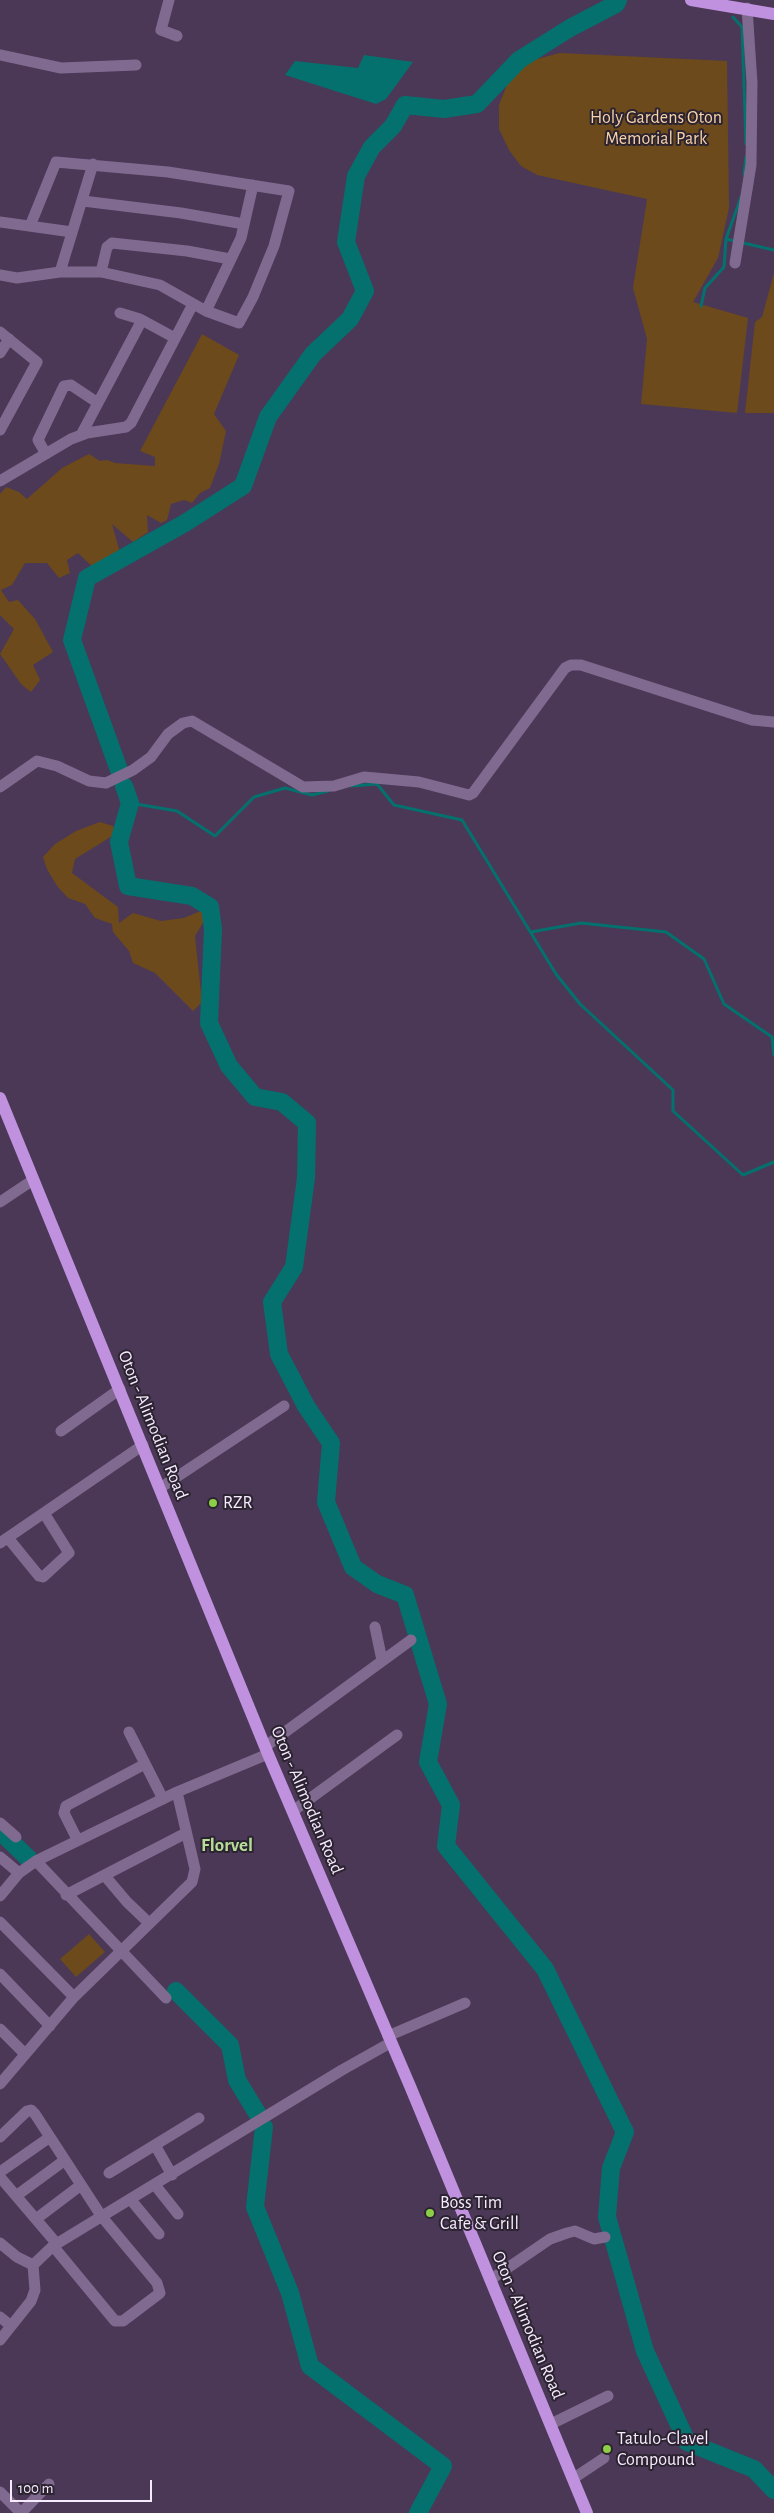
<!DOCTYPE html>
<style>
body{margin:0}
#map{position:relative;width:774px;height:2513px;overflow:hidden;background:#4a3856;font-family:"Alegreya Sans",sans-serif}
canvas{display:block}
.scale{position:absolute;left:10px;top:2480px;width:142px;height:22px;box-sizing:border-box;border:2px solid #f6ebfe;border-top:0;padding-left:6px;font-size:15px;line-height:18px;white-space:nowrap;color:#f6ebfe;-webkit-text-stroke:4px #2c2331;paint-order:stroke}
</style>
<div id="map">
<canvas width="774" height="2513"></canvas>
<div class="scale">100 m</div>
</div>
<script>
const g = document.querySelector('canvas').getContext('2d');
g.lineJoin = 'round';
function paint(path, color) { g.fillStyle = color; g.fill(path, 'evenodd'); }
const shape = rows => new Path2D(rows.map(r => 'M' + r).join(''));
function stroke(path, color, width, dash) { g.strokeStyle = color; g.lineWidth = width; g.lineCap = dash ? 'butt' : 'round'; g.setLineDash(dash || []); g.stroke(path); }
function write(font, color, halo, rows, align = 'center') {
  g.font = font + ' "Alegreya Sans",sans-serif'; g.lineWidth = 4; g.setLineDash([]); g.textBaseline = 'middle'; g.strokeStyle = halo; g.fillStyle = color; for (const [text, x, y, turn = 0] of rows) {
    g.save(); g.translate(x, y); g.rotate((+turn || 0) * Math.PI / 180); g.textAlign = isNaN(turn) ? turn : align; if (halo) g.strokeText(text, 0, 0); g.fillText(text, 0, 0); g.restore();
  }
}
const green = shape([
 [560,53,727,61,729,208,718,258,693,302,748,318,737,413,641,404,647,339,633,288,647,199,537,175,521,166,509,150,499,129,499,105,509,80,529,61],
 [774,273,774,413,745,413,755,322,762,317],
 [202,334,239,355,214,414,226,431,219,464,210,488,200,493,192,503,184,500,171,504,167,520,161,523,147,515,148,532,133,542,112,524,123,563,100,574,78,553,67,560,70,573,59,578,47,563,25,563,12,585,1,590,9,602,18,600,35,619,53,652,33,665,40,680,31,692,21,684,0,654,14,629,0,615,0,494,6,487,19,492,27,499,62,468,89,454,100,461,107,460,115,463,155,466,155,457,140,451],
 [100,822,113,826,117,833,75,859,72,873,118,907,119,923,133,913,161,921,184,918,203,910,207,916,195,936,202,1002,193,1011,155,973,133,963,129,951,113,932,112,924,95,918,85,904,68,898,57,886,47,869,43,857,55,844,76,831],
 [89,1934,105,1952,76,1977,60,1959]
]);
const water = shape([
 [364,55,413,62,386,99,376,104,285,75,295,61,358,68]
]);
const stream = shape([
 [733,17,742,27,746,144],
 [744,174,746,157],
 [726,239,774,250],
 [701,306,705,288,724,267,726,239,741,197],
 [351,786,377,784,394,805,462,820,556,974,580,1004,673,1090,673,1111,743,1175,774,1162],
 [130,803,177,811,215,836,254,797,285,788,312,795,328,791],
 [531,932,581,923,666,932,704,959,724,1004,772,1037,774,1055]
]);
const river = shape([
 [119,770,72,640,87,578,185,523,243,486,268,417,313,354,350,319,365,291,346,242,356,176,372,147,393,126,405,105,444,109,477,104,519,60,570,28,616,4,618,0],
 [124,786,130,803,119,842,128,886,192,896,210,907,213,929,209,1023,229,1066,255,1097,282,1102,307,1123,306,1178,294,1267,272,1302,279,1354,306,1406,331,1443,326,1502,353,1567,377,1584,405,1595,438,1704,428,1762,451,1805,446,1846,545,1969,625,2132,611,2168,607,2217,645,2351,687,2442,754,2469,774,2490],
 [0,1831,29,1859],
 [176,1991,230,2045,237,2080,257,2113],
 [264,2127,255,2207,290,2293,310,2366,443,2466,418,2513]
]);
const minor = shape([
 [169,0,161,30,177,36],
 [0,55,61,68,136,65],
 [83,201,181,213,244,224],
 [0,222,72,232],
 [735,263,751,165,752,83,747,8],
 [60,272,93,164],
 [101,272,107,247,112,243,187,251,230,259],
 [0,275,17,278,60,272,101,272,160,285,206,311,239,323,253,297,274,246,289,191,168,172,56,162,30,226],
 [206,311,241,238,253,185],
 [120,313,140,319,175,338],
 [0,332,37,362,0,430],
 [0,353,9,339],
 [81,435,142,320],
 [46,454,38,440,64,386,71,385,98,403],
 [0,481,71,439,87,433,126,427,131,423,193,304],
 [0,787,37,761,57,766,89,781,106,783,133,770,151,757,168,734,183,723,192,721,303,787,334,786,364,777,419,782,469,795,473,793,565,668,571,665,581,665,752,720,774,722],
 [0,1202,33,1180],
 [61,1431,120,1389],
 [160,1488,284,1406],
 [8,1538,39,1576,43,1577,69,1553,44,1513],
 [0,1543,143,1445],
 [375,1627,382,1660],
 [129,1732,163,1799],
 [266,1746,411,1640],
 [293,1811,397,1735],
 [0,1823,16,1837],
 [77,1839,64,1813,66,1806,145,1764],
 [0,1857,19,1873],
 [36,1861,166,1998],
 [105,1876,127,1902,149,1923],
 [66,1895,186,1833],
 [0,1896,19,1873,36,1861,177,1792,268,1754],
 [0,1922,74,1997],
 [0,1974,50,2026],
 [0,2029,25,2054],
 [388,2036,465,2003],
 [0,2084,74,1997,192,1882,195,1869,177,1792],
 [0,2137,27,2111,31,2110,35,2114,102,2217,157,2283,160,2293,123,2321,115,2321,53,2246],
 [155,2145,172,2175],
 [0,2172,50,2137],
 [109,2173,199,2118],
 [0,2177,57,2244],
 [155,2185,178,2214],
 [16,2196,65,2160],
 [131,2200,159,2234],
 [36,2219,81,2185],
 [0,2243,17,2257,33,2265],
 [490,2280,550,2239,567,2233,575,2231,594,2239,605,2237],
 [0,2317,11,2326],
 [0,2340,31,2301,35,2290,33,2265,53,2246,342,2070,390,2043],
 [551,2424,608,2396],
 [574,2478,604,2458],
 [0,2492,21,2513,49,2484]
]);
const major = shape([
 [691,0,774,14],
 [0,1098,268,1754,410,2086,587,2513]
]);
const markers = [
 [213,1503,5,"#8cce45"],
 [430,2213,5,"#8cce45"],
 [607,2449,5,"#8cce45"]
];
const parkNames = [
 ["Holy Gardens Oton",656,118],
 ["Memorial Park",656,139]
];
const streetNames = [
 ["Oton - Alimodian Road",153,1425,68],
 ["Oton - Alimodian Road",307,1800,67],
 ["Oton - Alimodian Road",528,2325,67]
];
const poiNames = [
 ["RZR",223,1503],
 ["Boss Tim",440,2203],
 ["Cafe & Grill",440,2224],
 ["Tatulo-Clavel",617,2439],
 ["Compound",617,2460]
];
const neighbourhoodNames = [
 ["Florvel",227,1845]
];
paint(green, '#6c4a1c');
paint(water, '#04716e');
stroke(stream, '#04716e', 3);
stroke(river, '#04716e', 18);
stroke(minor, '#816a90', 11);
stroke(major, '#c091de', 12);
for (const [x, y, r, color] of markers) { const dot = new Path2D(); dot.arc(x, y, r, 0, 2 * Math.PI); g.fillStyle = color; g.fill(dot); stroke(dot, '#2c2331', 2); }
write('18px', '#f6d2a8', '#2c2331', parkNames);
write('18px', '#f6ebfe', '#2c2331', streetNames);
write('18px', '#f6ebfe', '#2c2331', poiNames, 'left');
write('bold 19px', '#b8dd98', '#2c2331', neighbourhoodNames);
</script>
